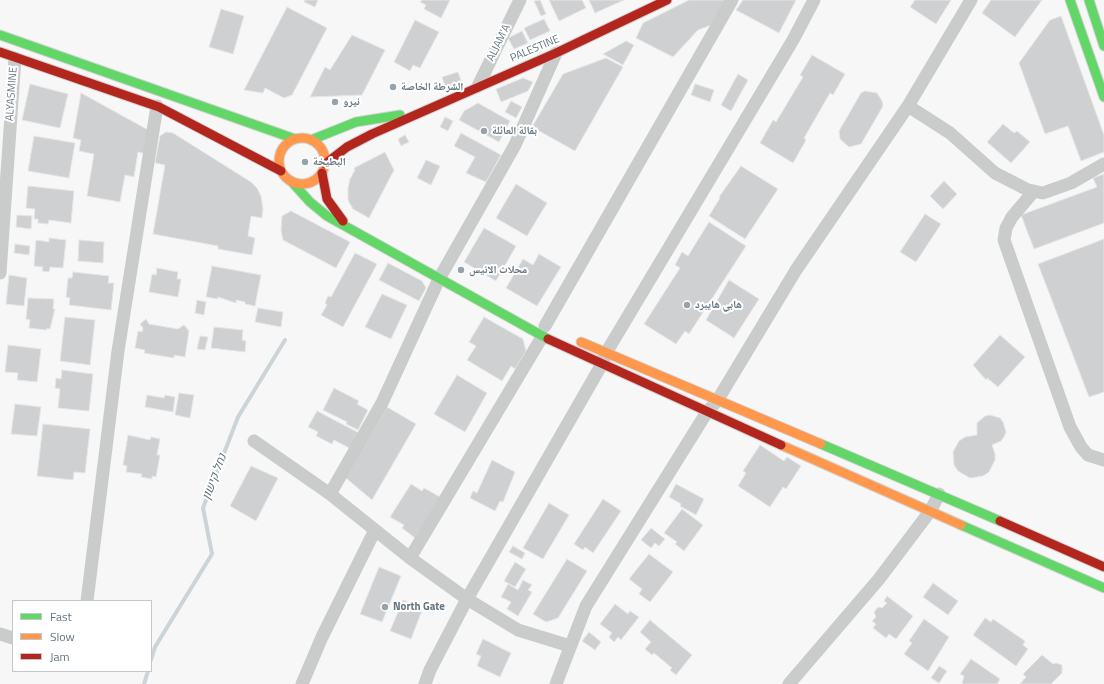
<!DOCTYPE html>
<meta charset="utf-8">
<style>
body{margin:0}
#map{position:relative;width:1104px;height:684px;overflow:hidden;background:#f7f7f7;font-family:"Titillium Web",sans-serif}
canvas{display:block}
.legend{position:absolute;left:12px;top:600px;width:140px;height:72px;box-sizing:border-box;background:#fff;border:1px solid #c1c8cc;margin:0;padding:5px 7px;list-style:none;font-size:12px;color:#647580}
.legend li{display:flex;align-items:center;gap:8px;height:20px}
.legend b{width:20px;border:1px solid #c1c8cc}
</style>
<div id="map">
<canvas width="1104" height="684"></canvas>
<ul class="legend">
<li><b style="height:5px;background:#63d668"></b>Fast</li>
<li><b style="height:5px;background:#ff974d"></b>Slow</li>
<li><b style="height:5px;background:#b3261e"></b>Jam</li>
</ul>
</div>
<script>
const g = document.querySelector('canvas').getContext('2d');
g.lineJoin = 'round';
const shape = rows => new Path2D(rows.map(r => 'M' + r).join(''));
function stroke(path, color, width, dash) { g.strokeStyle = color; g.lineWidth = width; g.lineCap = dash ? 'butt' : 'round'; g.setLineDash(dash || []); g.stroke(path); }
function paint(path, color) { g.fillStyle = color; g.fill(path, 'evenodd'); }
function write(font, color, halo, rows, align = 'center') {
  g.font = font + ' "Titillium Web","Noto Naskh Arabic",Heebo,sans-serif'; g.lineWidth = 4; g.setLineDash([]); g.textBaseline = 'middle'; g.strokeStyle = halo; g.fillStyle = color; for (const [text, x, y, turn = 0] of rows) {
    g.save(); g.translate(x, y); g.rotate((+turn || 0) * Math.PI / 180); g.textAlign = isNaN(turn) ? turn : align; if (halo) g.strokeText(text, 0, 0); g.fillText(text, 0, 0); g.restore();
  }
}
const stream = shape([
 [151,660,155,647,212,554,203,508,238,417,285,340],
 [144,684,148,671]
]);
const building = shape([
 [305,0,318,0,315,7,304,2,305,0],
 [422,0,450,0,441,18,424,9,426,5,420,2,422,0],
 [540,0,546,14,541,16,534,1,540,0],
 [549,0,582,0,586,8,559,21,549,0],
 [589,0,624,0,595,13,589,0],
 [689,0,726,0,719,22,698,30,673,57,636,38,643,23,689,0],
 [743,0,796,0,779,33,736,10,743,0],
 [915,0,951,0,936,24,910,7,915,0],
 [991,0,1042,0,1015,37,982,13,991,0],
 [287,7,327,28,292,95,284,98,265,88,263,93,244,90,287,7],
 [221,9,244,16,233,54,209,47,221,9],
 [1061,16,1104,135,1104,152,1081,161,1068,126,1045,134,1019,63,1050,20,1061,16],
 [544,19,550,31,530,40,524,28,544,19],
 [415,20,439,32,420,68,413,65,410,71,394,62,415,20],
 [522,31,528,43,514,49,508,38,522,31],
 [352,35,385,50,362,95,310,97,325,67,330,70,352,35],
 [626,41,634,45,623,65,603,54,626,41],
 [812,55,845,74,833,95,830,93,804,138,806,140,793,163,760,143,773,120,776,122,803,77,800,75,812,55],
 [606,58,623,67,575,151,532,127,563,74,606,58],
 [458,72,462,83,446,89,442,77,458,72],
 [738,74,748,80,731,111,721,105,738,74],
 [523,78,533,82,528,91,501,102,496,89,523,78],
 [30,84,68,94,60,128,22,120,30,84],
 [695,84,714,90,710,102,691,95,695,84],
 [865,91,877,93,882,101,883,106,861,144,849,147,840,139,839,131,861,93,865,91],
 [81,93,150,131,146,154,138,152,134,177,125,175,120,202,87,196,94,154,79,151,81,140,73,138,81,93],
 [511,101,522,107,516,118,505,112,511,101],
 [478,103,510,121,499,142,459,120,464,111,478,103],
 [445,117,453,121,448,131,440,127,445,117],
 [1003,124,1014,133,1017,131,1030,142,1011,163,987,142,1003,124],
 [166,132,173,133,251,182,257,188,261,196,263,209,262,218,251,216,248,236,255,238,252,255,218,249,218,246,153,234,165,165,155,163,160,136,166,132],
 [461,133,501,155,486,182,466,173,475,157,454,146,461,133],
 [405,135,409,142,401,146,398,139,405,135],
 [34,136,75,143,69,178,28,171,34,136],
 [385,152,394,170,369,218,353,209,348,200,348,188,350,179,355,170,354,168,385,152],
 [426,160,440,166,431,185,417,178,426,160],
 [741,166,778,189,745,239,709,216,720,198,719,197,741,166],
 [1104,174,1104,223,1034,249,1021,215,1097,187,1093,178,1104,174],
 [944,181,957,194,943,209,930,196,944,181],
 [516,184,547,203,527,236,496,218,516,184],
 [28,186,74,191,71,223,49,220,48,224,38,223,38,219,34,219,35,209,26,208,28,186],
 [291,211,350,242,336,268,283,240,281,230,282,216,291,211],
 [925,214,941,224,916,262,900,252,925,214],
 [17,215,32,216,31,229,16,227,17,215],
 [709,222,746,246,689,334,685,331,676,344,644,324,680,268,675,265,682,252,688,256,709,222],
 [484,228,516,246,496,281,464,262,484,228],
 [49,238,66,240,63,268,50,267,49,272,42,271,43,267,34,266,36,240,49,242,49,238],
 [1104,239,1104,392,1089,397,1038,264,1104,239],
 [79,240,104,242,103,263,78,261,79,240],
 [15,244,30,246,29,255,14,253,15,244],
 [355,253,377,264,343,327,321,315,327,305,325,303,328,296,331,297,355,253],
 [539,254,561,267,537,306,506,288,523,259,533,265,539,254],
 [388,263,422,281,426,288,419,301,379,280,388,263],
 [212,266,261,275,255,306,245,304,245,302,236,300,236,303,218,297,218,299,206,297,212,266],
 [157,268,178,272,177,279,181,279,178,297,149,292,152,274,156,275,157,268],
 [73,272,109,276,108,283,114,283,111,310,69,305,70,298,66,297,68,278,72,278,73,272],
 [9,275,27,278,24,306,6,304,9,275],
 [729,280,759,299,734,338,706,320,729,280],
 [382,294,407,305,391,339,365,327,382,294],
 [28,298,54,299,53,309,55,309,50,329,47,328,47,330,29,328,30,320,26,319,28,298],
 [197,300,206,302,204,315,195,313,197,300],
 [258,308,283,312,281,327,255,322,258,308],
 [65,317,95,320,90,365,60,361,65,317],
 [484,317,523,339,526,351,515,369,511,366,502,381,467,360,476,346,469,342,484,317],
 [146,319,149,324,178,329,184,325,189,331,185,357,174,355,174,358,144,353,145,350,135,348,138,331,142,332,143,328,140,324,146,319],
 [214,327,243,330,242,340,246,341,245,352,211,348,214,327],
 [1000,335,1025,357,998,387,987,378,986,380,973,365,1000,335],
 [200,336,208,337,205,350,197,349,200,336],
 [8,345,41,349,37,382,17,380,18,373,5,372,8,345],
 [62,370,93,374,89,411,58,408,60,389,55,388,56,378,61,379,62,370],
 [457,375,487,393,465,432,434,414,457,375],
 [334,388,359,401,357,404,368,410,358,430,346,424,347,422,323,410,334,388],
 [179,393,194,395,190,418,175,415,179,393],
 [147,395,164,398,165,395,175,397,173,412,145,407,147,395],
 [15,404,41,407,37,436,11,434,15,404],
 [387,407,416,424,372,500,346,478,387,407],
 [317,411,359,433,351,449,334,440,332,444,316,436,318,432,308,427,317,411],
 [990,415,1000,418,1003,422,1006,432,1004,437,1001,441,992,445,995,454,995,460,989,472,983,476,970,478,958,471,954,465,953,452,959,441,965,437,977,435,977,423,985,416,990,415],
 [43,424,90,429,85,473,74,472,73,480,37,476,43,424],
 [128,435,150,440,151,437,160,439,157,455,160,455,156,477,152,476,152,479,141,477,142,474,126,472,127,466,123,465,128,435],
 [760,445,784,461,787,457,801,466,786,489,783,487,770,507,738,486,746,473,743,471,760,445],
 [492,460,515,472,503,502,500,501,495,511,470,498,473,491,477,493,492,460],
 [251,466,278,478,256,521,230,506,251,466],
 [411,484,422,491,424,488,440,497,415,538,402,528,404,525,390,517,411,484],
 [676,484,704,499,696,515,680,506,681,504,669,497,676,484],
 [603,499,621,511,593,553,585,547,583,550,574,544,603,499],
 [549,503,569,515,543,559,523,548,549,503],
 [682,509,703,525,684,551,675,544,677,542,664,533,682,509],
 [651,528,665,539,659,546,655,543,651,548,641,540,651,528],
 [513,546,525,553,522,559,509,552,513,546],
 [649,554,673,572,650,602,639,594,642,589,629,579,649,554],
 [567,559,587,571,558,618,546,622,533,614,567,559],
 [515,562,526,569,515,587,504,581,515,562],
 [379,567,401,576,382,622,360,614,379,567],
 [523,580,532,585,528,590,532,592,518,616,507,609,511,602,501,597,508,584,518,590,523,580],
 [933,583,958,601,948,615,923,597,933,583],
 [887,596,913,616,896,639,889,634,886,638,873,628,876,624,872,621,876,617,874,612,878,607,882,608,887,603,884,601,887,596],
 [403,600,423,608,411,639,390,631,403,600],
 [615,604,628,614,630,611,639,617,621,640,618,637,614,642,609,637,612,633,600,624,615,604],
 [985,618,991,622,993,619,1025,641,1023,645,1028,649,1016,666,973,635,985,618],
 [924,619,949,637,928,671,904,654,912,643,909,641,924,619],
 [650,620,692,655,676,675,670,670,672,668,654,653,652,655,645,649,651,642,640,632,650,620],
 [589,632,601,642,595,650,582,641,589,632],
 [483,639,511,653,500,677,477,666,481,656,476,654,483,639],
 [1042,655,1053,664,1056,663,1062,665,1062,673,1051,684,1020,684,1026,677,1023,674,1042,655],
 [971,659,1000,679,997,684,962,684,964,676,960,674,971,659],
 [939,666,947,671,939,683,931,678,939,666]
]);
const street = shape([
 [478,86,520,0],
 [908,106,950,133,995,173,1028,190,1043,193,1071,183,1104,164],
 [1034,191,1012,217,1006,228,1004,240,1070,427,1081,447,1088,455,1104,460],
 [0,273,15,58],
 [545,326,732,0],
 [254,441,330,494,410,558,467,599,518,630,570,646],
 [330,494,382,403,439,279,515,145,556,53],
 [410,558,542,337],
 [87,601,118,351,157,106],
 [0,634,13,638],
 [302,684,322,637,375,530],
 [425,684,430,670,467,599,602,364,606,353,793,40,814,0],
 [556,684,586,606,707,412,717,401,796,270,908,106,971,0],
 [789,684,879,579,931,510,939,494]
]);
const fast = shape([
 [1070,0,1104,97],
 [1089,0,1104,46],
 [0,35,295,139],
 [311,140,356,122,400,115],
 [291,181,310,202,327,216,548,339],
 [821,444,1000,521],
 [961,525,1104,588]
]);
const slow = shape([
 '279 161a23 23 0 1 1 46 0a23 23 0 1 1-46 0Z',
 [581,342,821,444],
 [781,445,961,525]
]);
const jam = shape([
 [0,52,159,107,281,171],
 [325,164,347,147,372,134,556,53,667,0],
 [322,173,327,199,343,221],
 [548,339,781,445],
 [1000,521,1104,567]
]);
const markers = [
 [393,87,4,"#97a2aa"],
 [335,102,4,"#97a2aa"],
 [484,131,4,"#97a2aa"],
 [305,162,4,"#97a2aa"],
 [461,270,4,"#97a2aa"],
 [687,305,4,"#97a2aa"],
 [385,607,4,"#97a2aa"]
];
const streetNames = [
 ["ALJAM'A",499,43,-64],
 ["PALESTINE",535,49,-23],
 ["ALYASMINE",12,94,-86]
];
const poiNames = [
 ["الشرطة الخاصة",401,87],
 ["نيرو",343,102],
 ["بقالة العائلة",492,131],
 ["البطيخة",313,162],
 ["محلات الانيس",469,270],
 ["هابي هايبرد",695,305],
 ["North Gate",393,607]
];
const waterNames = [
 ["נחל קישון",215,477,-69]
];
stroke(stream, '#ccd4d7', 4);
paint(building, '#ced0d1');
stroke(building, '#e6e6e6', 1);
stroke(fast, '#d3d4d5', 11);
stroke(slow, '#d3d4d5', 11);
stroke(jam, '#d3d4d5', 11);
stroke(street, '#cacccc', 13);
stroke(fast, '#63d668', 9);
stroke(slow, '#ff974d', 9);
stroke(jam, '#b3261e', 9);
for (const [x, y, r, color] of markers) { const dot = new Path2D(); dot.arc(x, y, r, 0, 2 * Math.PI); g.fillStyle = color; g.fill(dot); stroke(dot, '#fff', 1.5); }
write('11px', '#647580', '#fff', streetNames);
write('bold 11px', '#647580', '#fff', poiNames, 'left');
write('italic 12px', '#5f747a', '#fff', waterNames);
</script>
